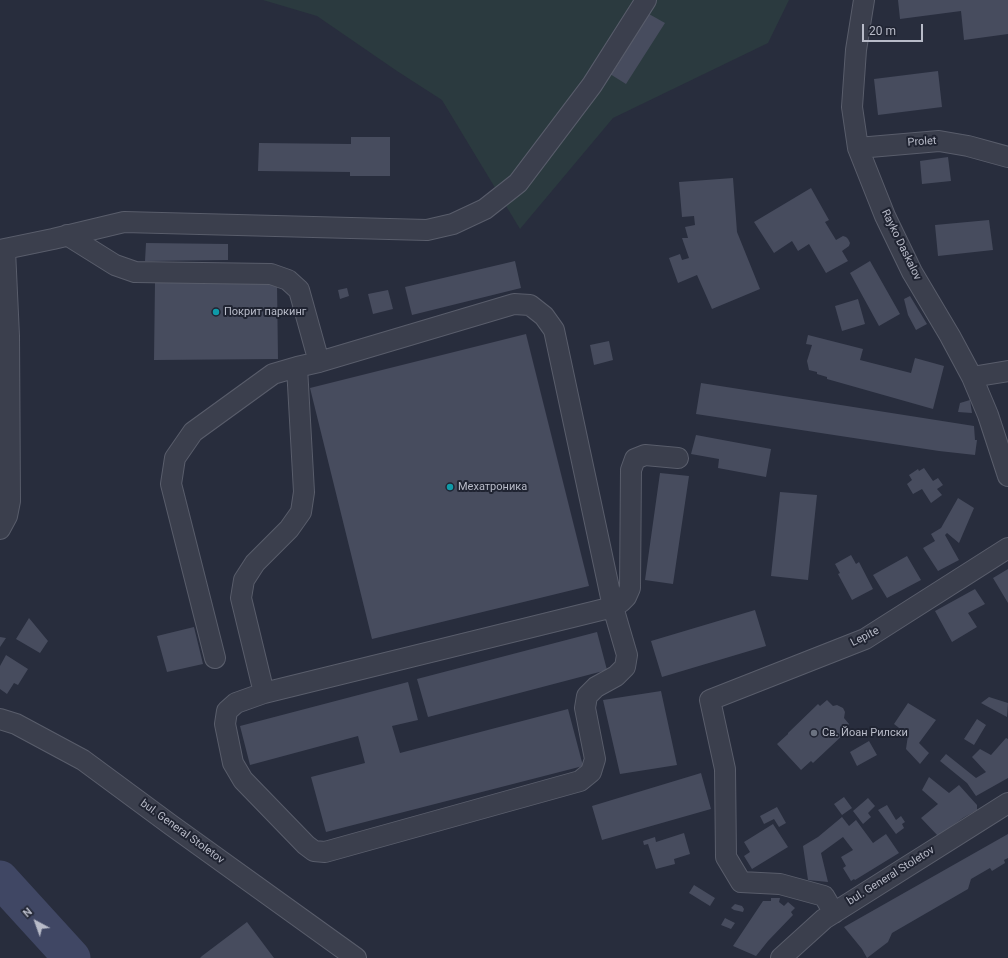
<!DOCTYPE html>
<meta charset="utf-8">
<style>
body{margin:0}
#map{position:relative;width:1008px;height:958px;overflow:hidden;background:#282d3d;font-family:Roboto,sans-serif}
canvas{display:block}
.north{position:absolute;left:16px;top:902px;width:40px;height:40px;-webkit-text-stroke:3px #202432;paint-order:stroke;rotate:319deg;font-size:11px;font-weight:700;line-height:16px;text-align:center;color:#b8bbc8}
.north::after{content:'';display:block;margin:auto;width:14px;height:18px;background:#b8bbc8;clip-path:polygon(50% 0,100% 100%,50% 72%,0 100%)}
.scale{position:absolute;left:862px;top:24px;width:61px;height:18px;box-sizing:border-box;border:2px solid #b8bbc8;border-top:0;padding-left:5px;font-size:12px;line-height:14px;white-space:nowrap;color:#b8bbc8;-webkit-text-stroke:3px #202432;paint-order:stroke}
</style>
<div id="map">
<canvas width="1008" height="958"></canvas>
<div class="north">N</div>
<div class="scale">20 m</div>
</div>
<script>
const g = document.querySelector('canvas').getContext('2d');
g.lineJoin = 'round';
function paint(path, color) { g.fillStyle = color; g.fill(path, 'evenodd'); }
const shape = rows => new Path2D(rows.map(r => 'M' + r).join(''));
function stroke(path, color, width, dash) { g.strokeStyle = color; g.lineWidth = width; g.lineCap = dash ? 'butt' : 'round'; g.setLineDash(dash || []); g.stroke(path); }
function write(font, color, halo, rows, align = 'center') {
  g.font = font + ' Roboto,sans-serif'; g.lineWidth = 4; g.setLineDash([]); g.textBaseline = 'middle'; g.strokeStyle = halo; g.fillStyle = color; for (const [text, x, y, turn = 0] of rows) {
    g.save(); g.translate(x, y); g.rotate((+turn || 0) * Math.PI / 180); g.textAlign = isNaN(turn) ? turn : align; if (halo) g.strokeText(text, 0, 0); g.fillText(text, 0, 0); g.restore();
  }
}
const green = shape([
 [263,0,789,0,768,43,613,118,520,229,442,100,397,71,317,16]
]);
const river = shape([
 [0,879,72,958]
]);
const building = shape([
 [898,0,1008,0,1008,34,964,40,961,11,900,19],
 [649,14,665,23,626,84,610,74],
 [938,71,942,107,878,115,874,79],
 [351,137,390,137,390,176,350,176,350,172,258,171,259,143,351,144],
 [948,157,951,181,922,184,920,161],
 [733,178,737,232,760,289,712,309,697,275,678,283,669,258,680,254,682,260,689,258,682,238,688,238,685,227,695,225,694,216,682,217,679,182],
 [811,188,829,220,825,222,836,240,843,236,846,237,848,239,850,243,849,246,842,251,848,261,826,273,809,244,798,251,792,241,774,253,754,222],
 [989,220,993,250,938,256,935,225],
 [146,243,228,244,228,260,145,261],
 [515,261,521,288,412,315,405,287],
 [870,261,900,314,879,326,850,273],
 [155,282,277,283,278,359,154,360],
 [347,288,349,296,340,299,338,290],
 [388,290,393,309,373,314,368,294],
 [910,296,927,324,916,330,908,315,904,299],
 [858,299,865,324,842,331,835,306],
 [526,334,589,586,372,639,310,388],
 [808,335,863,349,860,360,911,373,915,358,944,366,933,409,827,379,827,377,817,374,817,372,809,370,807,361,812,345,806,344],
 [609,341,613,360,594,365,590,345],
 [701,383,974,426,975,440,977,440,975,455,939,451,696,414],
 [970,400,972,413,958,412,960,403],
 [696,435,771,449,766,477,718,468,719,459,691,454],
 [924,468,933,481,938,478,943,485,937,489,942,495,931,503,922,489,913,494,907,484,912,480,909,475,918,469,919,471],
 [660,473,689,476,673,584,645,580],
 [780,492,817,495,808,580,771,576],
 [958,498,974,508,959,543,947,533,945,535,959,560,938,571,923,548,935,541,931,534,941,528],
 [851,555,856,564,859,562,873,589,852,600,838,574,840,573,835,564],
 [907,556,921,580,887,598,873,575],
 [1008,569,1008,603,993,578],
 [975,589,985,604,968,613,977,627,952,642,935,611],
 [755,610,766,646,662,677,651,641],
 [29,618,48,641,40,653,16,639],
 [194,627,203,664,167,672,157,636],
 [597,632,607,670,428,717,417,679],
 [0,637,6,638,0,647],
 [6,655,28,669,18,685,14,683,7,694,0,689,0,666],
 [408,682,418,720,392,726,400,753,568,709,583,766,326,832,311,777,365,763,358,736,250,765,240,726],
 [661,691,677,765,620,774,603,700],
 [989,697,1008,703,1007,717,981,703],
 [827,700,833,706,837,705,843,708,845,712,844,718,849,724,843,731,845,733,813,763,811,761,801,770,777,744,788,734,788,733,818,704,820,706],
 [908,703,936,720,919,743,929,753,920,764,906,749,908,735,894,724],
 [977,719,986,725,974,745,964,739],
 [1006,738,1008,739,1008,778,976,796,967,783,940,761,946,754,976,778,986,772,972,757,980,749,991,755],
 [869,741,877,755,857,766,850,752],
 [701,773,711,809,602,840,592,806],
 [929,777,949,793,959,785,977,805,977,810,963,818,938,836,921,818,938,804,922,790],
 [844,797,852,808,842,815,834,804],
 [868,798,875,806,868,813,871,817,863,824,853,811],
 [887,805,896,820,901,816,905,822,902,824,904,828,896,834,878,810],
 [777,807,786,823,779,827,774,819,764,824,760,816],
 [842,817,849,826,856,820,873,843,886,834,899,853,855,880,854,879,851,881,843,868,846,866,841,857,853,850,843,837,821,853,828,882,808,880,803,846,818,837],
 [773,824,788,847,752,869,744,856,750,852,744,842],
 [684,833,690,854,674,859,675,864,656,869,648,844,644,845,643,841,655,837,656,842],
 [1008,834,1008,858,1004,860,1005,863,992,871,990,868,971,879,968,889,892,933,888,942,867,958,862,949,844,927],
 [694,885,715,898,710,906,689,893],
 [771,898,780,898,779,902,784,906,788,902,795,908,791,912,793,915,768,941,756,956,733,946,763,901,771,901],
 [735,904,742,906,744,909,743,912,734,910,731,908],
 [725,918,735,923,731,929,721,925],
 [247,922,274,958,200,958,202,956]
]);
const minor = shape([
 [864,0,856,50,852,107,858,148,885,216,912,272,950,336,972,377,988,415,1008,476],
 [858,148,939,141,968,146,1008,157],
 [67,235,115,265,135,272,271,274,288,280,299,290,319,362],
 [0,250,53,239,124,222,427,230,453,224,485,209,518,183,592,85,646,0],
 [972,377,1008,371],
 [0,529,7,516,10,501,9,336,5,250],
 [215,658,171,484,175,458,193,432,273,374,297,367],
 [264,693,241,598,244,580,255,563,289,529,301,512,304,492,297,367,319,362,514,304,530,305,544,316,554,330,613,607,627,655,625,667,616,676,596,687,587,696,585,708,595,759,591,772,580,781,325,852,314,851,306,845,243,780,233,763,225,724,227,711,236,703,264,693,613,607,621,602,626,597,630,588,631,470,635,459,645,455,678,458],
 [0,719,16,724,83,760,171,825,356,958],
 [834,913,824,896,780,884,741,882,726,857,725,769,710,700,865,639,1008,548],
 [781,958,824,919,1008,803]
]);
const markers = [
 [216,312,4,"#0f9aa8"],
 [450,487,4,"#0f9aa8"],
 [814,733,4,"#6b7280"]
];
const streetNames = [
 ["Prolet",922,142,-4],
 ["Rayko Daskalov",901,245,64],
 ["Lepite",865,637,-27],
 ["bul. General Stoletov",182,832,36],
 ["bul. General Stoletov",891,876,-32]
];
const poiNames = [
 ["Покрит паркинг",224,312],
 ["Мехатроника",458,487],
 ["Св. Йоан Рилски",822,733]
];
paint(green, '#2b3a3f');
stroke(river, '#404764', 37);
paint(building, '#474c5e');
stroke(minor, '#595d6b', 22);
stroke(minor, '#3b3f4d', 20);
for (const [x, y, r, color] of markers) { const dot = new Path2D(); dot.arc(x, y, r, 0, 2 * Math.PI); g.fillStyle = color; g.fill(dot); stroke(dot, '#202432', 1.5); }
write('11px', '#b8bbc8', '#202432', streetNames);
write('11px', '#b8bbc8', '#202432', poiNames, 'left');
</script>
